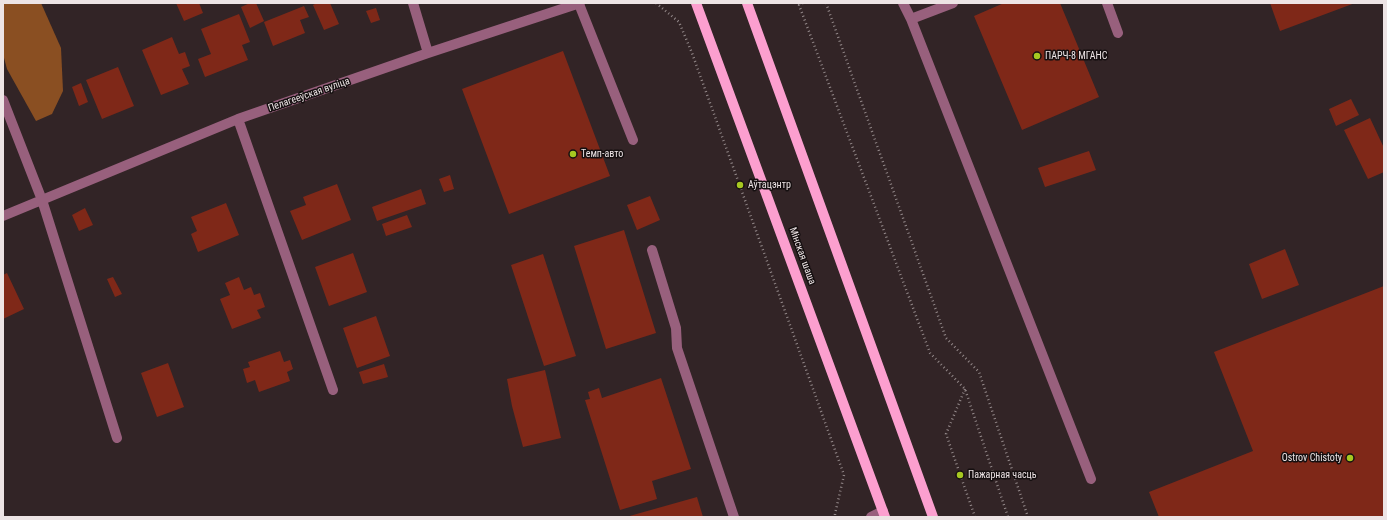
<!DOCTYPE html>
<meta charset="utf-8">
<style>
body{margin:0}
#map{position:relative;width:1387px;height:520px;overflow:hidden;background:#322426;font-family:"Roboto Condensed",sans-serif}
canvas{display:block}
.frame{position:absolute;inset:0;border:4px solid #ede4e5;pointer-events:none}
</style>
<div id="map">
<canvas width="1387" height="520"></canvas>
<div class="frame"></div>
</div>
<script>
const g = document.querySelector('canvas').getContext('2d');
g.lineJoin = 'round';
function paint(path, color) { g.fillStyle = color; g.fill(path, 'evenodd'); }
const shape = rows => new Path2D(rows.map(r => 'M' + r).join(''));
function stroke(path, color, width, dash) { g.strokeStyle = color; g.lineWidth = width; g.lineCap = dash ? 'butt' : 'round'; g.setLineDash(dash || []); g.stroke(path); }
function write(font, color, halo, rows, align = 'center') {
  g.font = font + ' "Roboto Condensed",sans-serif'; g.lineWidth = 3; g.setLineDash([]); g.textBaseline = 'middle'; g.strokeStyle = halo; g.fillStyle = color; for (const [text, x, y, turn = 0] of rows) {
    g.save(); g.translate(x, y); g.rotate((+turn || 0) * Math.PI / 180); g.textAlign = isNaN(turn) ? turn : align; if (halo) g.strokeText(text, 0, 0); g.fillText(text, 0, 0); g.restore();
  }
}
const forest = shape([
 [3,3,41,3,61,48,63,91,52,114,36,121,7,69,3,54]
]);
const building = shape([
 [176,3,199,3,203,13,184,21],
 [250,3,256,3,264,21,250,28,241,7],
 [317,3,330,3,339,24,324,30,313,5],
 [1004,3,1060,3,1099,97,1022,130,974,16],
 [1270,3,1355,3,1280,31],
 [304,6,309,17,300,20,305,33,273,46,264,22],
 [376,8,380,20,371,23,366,11],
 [239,14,250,42,242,45,248,60,205,77,198,59,211,54,201,29],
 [172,37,179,54,185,52,190,66,182,69,189,84,161,95,142,50],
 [563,51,610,176,509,214,462,89],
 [118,67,134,106,102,119,86,80],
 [81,83,88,102,79,106,72,87],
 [1351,99,1359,115,1336,126,1329,109],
 [1370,118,1384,148,1384,172,1368,179,1344,130],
 [1089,151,1096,170,1045,187,1038,168],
 [450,175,454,189,444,192,439,179],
 [337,184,351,220,302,240,290,211,306,205,303,197],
 [421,189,426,204,377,221,372,207],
 [650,196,660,220,637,230,627,205],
 [226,203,239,235,198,252,191,234,197,231,191,217],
 [85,208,93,225,79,231,72,215],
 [407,215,412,227,386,236,382,224],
 [624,230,656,333,606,349,574,246],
 [1285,249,1299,285,1262,299,1249,264],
 [353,253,367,292,329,306,315,267],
 [543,254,576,356,544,366,511,265],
 [7,273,24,309,3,319,3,275],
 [113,277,122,294,115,297,107,279],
 [239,277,244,290,251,287,254,295,260,293,265,307,257,310,261,318,232,329,220,299,230,295,225,283],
 [1384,286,1384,517,1159,517,1149,492,1253,451,1214,352],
 [376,316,390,356,357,368,343,328],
 [280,351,284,362,290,360,293,369,287,372,290,381,259,392,255,380,247,383,243,369,250,367,248,362],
 [168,363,184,407,157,417,141,373],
 [384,364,388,377,363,384,359,372],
 [545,370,561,438,523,447,512,406,507,379],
 [661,378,691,469,652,481,657,499,620,510,585,400,590,399,588,392,599,388,602,398],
 [697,497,703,517,626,517]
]);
const path = shape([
 [656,3,679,22,692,53,844,475,835,514,835,517],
 [803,3,799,5,930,353,965,389,1008,517],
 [826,3,946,338,979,372,1028,517],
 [965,389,946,434,975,517]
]);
const minor = shape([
 [413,3,428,53],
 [903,3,911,19,1091,479],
 [1107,3,1118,33],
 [579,4,633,140],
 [911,19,953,3],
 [3,100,42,200,117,438],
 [238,119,333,390],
 [3,216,238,119,428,53,580,3],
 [652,250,676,328,677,348,734,517],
 [871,517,883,511]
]);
const major = shape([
 [696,3,885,517],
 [747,3,933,517]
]);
const markers = [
 [1037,56,4,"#a6c821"],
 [573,154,4,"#a6c821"],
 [740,185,4,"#a6c821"],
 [1350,458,4,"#a6c821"],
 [960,475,4,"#a6c821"]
];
const poiNames = [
 ["ПАРЧ-8 МГАНС",1045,56],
 ["Темп-авто",581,154],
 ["Аўтацэнтр",748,185],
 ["Ostrov Chistoty",1342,458,"right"],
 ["Пажарная часць",968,475]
];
const streetNames = [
 ["Пелагееўская вуліца",309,95,-19],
 ["Мінская шаша",802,256,70]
];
paint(forest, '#8a4f22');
paint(building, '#7f2818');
stroke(path, '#938889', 2.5, [1, 3]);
stroke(minor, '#98607d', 10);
stroke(major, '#fc9fcf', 10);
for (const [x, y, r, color] of markers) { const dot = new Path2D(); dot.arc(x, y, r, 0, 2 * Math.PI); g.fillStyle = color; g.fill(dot); stroke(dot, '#150f10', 1.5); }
write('10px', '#ede4e5', '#150f10', poiNames, 'left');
write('10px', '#ede4e5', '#150f10', streetNames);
</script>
